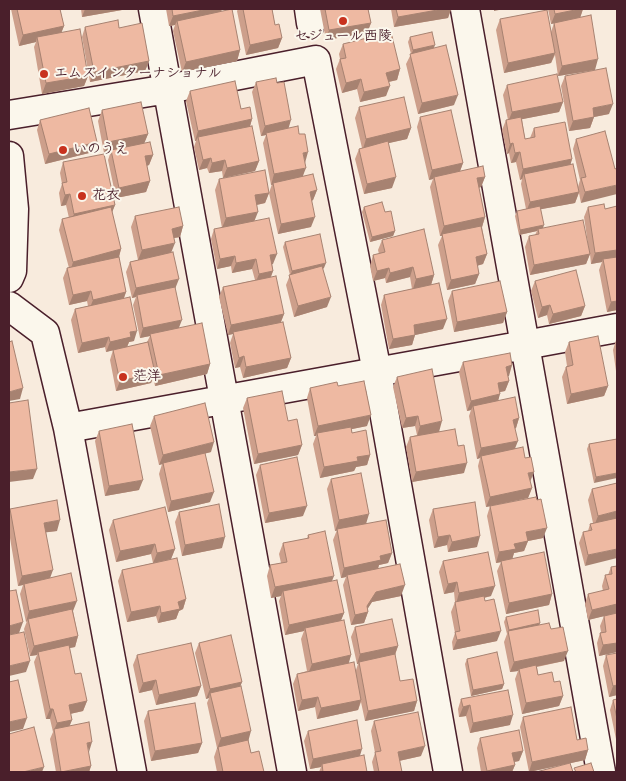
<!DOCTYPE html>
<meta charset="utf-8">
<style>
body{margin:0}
#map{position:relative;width:626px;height:781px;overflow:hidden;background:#f8ebdd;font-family:"Architects Daughter",sans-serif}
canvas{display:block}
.frame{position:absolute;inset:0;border:10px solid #4a1f2b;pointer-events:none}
</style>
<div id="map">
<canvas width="626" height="781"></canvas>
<div class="frame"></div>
</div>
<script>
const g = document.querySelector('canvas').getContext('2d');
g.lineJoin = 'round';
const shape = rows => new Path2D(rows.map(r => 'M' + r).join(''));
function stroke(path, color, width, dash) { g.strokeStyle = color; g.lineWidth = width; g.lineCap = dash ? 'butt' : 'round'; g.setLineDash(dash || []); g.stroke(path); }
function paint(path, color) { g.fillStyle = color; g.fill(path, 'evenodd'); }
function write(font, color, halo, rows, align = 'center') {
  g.font = font + ' "Architects Daughter","Klee One",sans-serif'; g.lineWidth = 4; g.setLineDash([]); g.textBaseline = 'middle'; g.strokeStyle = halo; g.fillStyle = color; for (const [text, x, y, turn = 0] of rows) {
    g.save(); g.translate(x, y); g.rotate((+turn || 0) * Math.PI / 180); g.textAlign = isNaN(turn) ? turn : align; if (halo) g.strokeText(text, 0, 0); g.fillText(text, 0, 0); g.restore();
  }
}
const street = shape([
 [153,9,292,772],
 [309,9,311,23],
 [9,115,168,89,316,60,377,372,448,772],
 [9,306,45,333,68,428,132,772],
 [68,428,525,345,465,9],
 [601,772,525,345,617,328]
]);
const secondary = shape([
 [9,156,14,209,12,271,9,278]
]);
const wall = shape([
 [11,9,60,9,64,26,61,33,88,76,84,86,42,94,34,47,36,42,19,46],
 [81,9,122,9,122,10,82,17],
 [166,9,222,9,221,12,240,50,237,61,182,72,173,31,175,25,169,26],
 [238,9,272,9,275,25,282,38,278,48,246,55,237,11],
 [320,9,368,9,371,23,367,33,326,40],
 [391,9,451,9,448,18,394,27],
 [548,9,583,9,580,18,595,70,558,76,555,55,551,63,504,73,496,30,500,19,551,32,554,23,551,24],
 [85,27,119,28,149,61,145,71,90,82,82,37],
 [410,37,434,48,454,105,418,114,406,64,411,54,408,42],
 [343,44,400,69,397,80,389,82,386,96,360,102,357,89,342,93,336,69,340,59,339,54],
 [565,76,609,114,594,117,590,128,569,131,561,86],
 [256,82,288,128,305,162,303,176,317,190,313,200,312,201,311,227,278,234,269,193,265,203,257,205,254,221,273,264,272,264,273,271,271,277,284,314,281,322,291,358,287,368,243,378,240,367,235,368,230,343,233,334,228,335,219,297,223,287,255,280,252,269,232,273,231,266,217,269,211,239,214,229,222,228,215,190,219,179,269,193,272,184,271,185,263,143,266,135,261,136,252,92],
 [507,85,563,102,559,112,522,119,525,139,530,138,534,128,572,159,570,165,578,187,580,180,573,149,576,139,615,169,581,203,579,193,575,203,541,209,542,228,589,251,584,217,588,207,605,209,617,206,617,310,607,312,599,270,602,262,591,264,590,254,586,264,530,275,525,247,529,236,535,235,537,231,519,235,515,216,517,211,526,209,521,184,522,179,520,180,516,162,511,163,509,153,507,154,502,130,506,120,508,120,503,95],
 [190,91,241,109,252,119,250,126,259,161,255,171,223,178,222,171,209,173,207,168,199,170,194,147,196,141,195,141,186,101],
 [359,107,411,128,407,139,388,143,392,188,364,194,355,159,359,149,362,148,355,118],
 [102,110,148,134,144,143,153,155,149,165,147,166,150,181,146,192,116,198,108,160,111,151,104,153,98,121],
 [420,117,463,163,460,171,485,177,481,187,479,188,485,217,482,227,487,254,483,264,477,266,479,274,475,284,447,290,438,245,442,236,440,236,430,187,433,179,429,180,417,127],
 [40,120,93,152,45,164,37,130],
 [63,162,115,205,112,212,121,249,119,257,126,292,124,298,134,341,129,342,127,347,147,342,150,336,140,338,133,305,136,297,132,298,126,272,130,262,138,260,131,227,135,216,183,226,180,237,174,238,171,252,179,328,210,364,207,374,155,386,153,377,151,383,116,391,110,360,113,350,106,352,105,347,78,353,71,320,75,309,88,306,87,301,69,305,63,278,67,268,69,268,59,230,62,219,69,218,66,205,61,206,59,193,62,184,60,173],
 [364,207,385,212,395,231,393,236,370,242,362,212],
 [382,240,434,275,431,285,443,329,415,335,412,345,389,349,381,305,384,295,412,289,410,277,386,283,385,278,373,281,370,266,373,255,379,254,378,250],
 [285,242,324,268,323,269,327,307,294,317,286,285,290,275,283,247],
 [535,281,585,306,581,316,549,324,547,315,538,318,531,291],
 [452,291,507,312,503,323,454,332,448,301],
 [616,340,617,340,617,378,613,350],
 [569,342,608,386,604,396,567,404,562,377,566,367,567,366,565,352],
 [463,362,512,365,508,376,509,381,505,391,500,392,498,400,519,418,516,428,515,429,515,449,530,482,532,488,528,498,486,507,478,466,480,458,477,459,469,416,471,410,467,411,459,372],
 [397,377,439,431,458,446,464,473,412,482,406,447,410,437,417,435,415,426,402,428,393,387],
 [338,386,367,426,352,429,352,433,370,455,367,465,356,467,354,471,320,478,313,444,316,436,314,436,307,398,310,388],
 [247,398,288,421,302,445,298,455,254,464,243,408],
 [154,416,211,452,199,455,210,502,168,512,159,474,162,464,159,465,150,426],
 [99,431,139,490,105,496,95,441],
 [617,439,594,483,587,449,589,444],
 [260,465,303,516,265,523,256,475],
 [331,479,366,524,392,553,388,563,379,565,378,569,401,596,372,602,367,609,368,612,364,623,351,625,343,585,346,577,341,578,333,540,337,530,335,531,327,489],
 [617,483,585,566,579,543,583,532,588,531,590,524,593,523,588,500,592,489],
 [490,506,543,538,528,541,524,551,514,553,512,559,552,594,549,605,506,614,497,571,501,562,496,563,487,516],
 [10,509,57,531,46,532,50,578,73,611,78,636,75,647,69,648,75,674,87,701,83,711,70,714,72,720,69,726,88,752,91,766,89,772,56,772,50,739,53,732,50,719,46,719,34,662,37,655,30,656,24,629,27,621,26,622,20,594,23,585,18,586,9,532,9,513],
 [433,509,477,547,448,552,447,545,434,548,429,520],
 [179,512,222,548,182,556,175,522],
 [113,520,175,549,171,559,186,599,183,609,179,611,176,619,158,623,156,616,127,622,118,581,122,570,153,563,151,554,116,562,109,530],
 [308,535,332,581,344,613,341,620,351,655,348,663,356,670,358,664,357,664,351,637,355,627,398,646,395,655,400,681,417,701,414,711,365,721,361,702,358,710,317,719,315,707,298,711,293,684,297,674,307,671,301,639,304,631,285,635,279,601,281,596,271,598,267,576,270,565,281,563,279,554,283,543,307,539],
 [443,561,491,596,484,598,497,641,453,650,452,642,455,633,451,612,455,602,454,592,444,594,439,572],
 [617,566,617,652,599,656,597,643,600,633,601,632,600,626,604,616,588,620,585,604,588,594,603,591,602,586,605,575,608,575,611,567],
 [506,617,540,625,551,629,564,661,537,667,538,675,554,682,563,696,559,706,522,714,515,679,518,671,510,672,504,642,507,634,504,622],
 [199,643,242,682,240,686,248,740,251,753,264,772,217,772,214,757,217,748,207,703,209,698,206,699,195,653],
 [137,655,201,686,197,696,156,705,152,690,139,693,133,665],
 [606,655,617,695,609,697,603,666],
 [467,659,504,684,502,689,471,696,465,664],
 [461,699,510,725,470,733,466,716,459,717,458,709],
 [617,699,617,744,610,710,613,700],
 [148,711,202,743,198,753,151,761,144,721],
 [523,717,577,740,588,750,585,760,529,772,520,727],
 [374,721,421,756,399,761,402,772,374,772,372,762,375,753,371,731],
 [308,731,360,756,367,772,319,772,321,767,310,769,304,741],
 [480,738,523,751,519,761,514,762,515,765,512,772,481,772,477,748]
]);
const shadedWall = shape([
 [85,9,122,9,122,10,82,17],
 [208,9,222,9,219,16,177,21,175,25,169,26,173,16],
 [443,9,451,9,448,18,394,27,398,17],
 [494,9,504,9,494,11],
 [580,9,583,9,580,18,551,24,555,14],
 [371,23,367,33,326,40,329,30],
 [64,26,60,36,37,37,36,42,19,46,23,35],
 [282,38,278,48,246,55,250,45],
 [435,45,433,50,411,56,413,50],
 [240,50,237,61,182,72,186,62],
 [555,53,551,63,504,73,508,63],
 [598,59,595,70,558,76,562,66],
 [149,61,145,71,90,82,94,72],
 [400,69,397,80,383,83,386,73],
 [88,76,84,86,42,94,46,83],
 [361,79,357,89,342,93,346,83],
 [390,86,386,96,360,102,364,92],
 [458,95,454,105,418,114,422,103],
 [563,102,559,112,508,122,512,112],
 [613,104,609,114,589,118,593,108],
 [594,117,590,128,569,131,573,121],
 [252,119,249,130,198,137,196,141,195,141,198,131],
 [291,120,288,130,266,133,266,135,261,136,265,126],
 [411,128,407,139,363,149,366,139],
 [148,134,144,144,104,153,108,142],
 [97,142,93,152,45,164,49,154],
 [513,143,509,153,507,154,510,144],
 [308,152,305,163,303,153],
 [520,152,516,162,511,163,515,153],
 [153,155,149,165,141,167,145,156],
 [211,158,207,168,199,170,203,160],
 [572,159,569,170,524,174,522,179,520,180,523,169],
 [225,160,222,171,209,173,212,163],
 [259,161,255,171,223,178,227,168],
 [463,163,459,174,434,177,433,179,429,180,432,170],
 [306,168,302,178,271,185,274,174],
 [396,177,392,188,364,194,367,184],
 [485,177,481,187,474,189,477,178],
 [150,181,146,192,116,198,119,188],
 [617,185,617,194,581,203,585,192],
 [317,190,313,200,306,202,310,192],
 [579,192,575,203,526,212,530,202],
 [269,193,265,203,251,206,255,195],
 [70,194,66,205,61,206,65,195],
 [115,205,111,215,70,224,74,214],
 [258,212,254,222,222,228,226,218],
 [315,217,311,227,278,234,281,224],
 [485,217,482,227,440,236,444,226],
 [544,225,542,231,538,229,537,231,519,235,520,230],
 [183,226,180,237,168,239,172,229],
 [395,231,393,236,370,242,372,237],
 [175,243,171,253,138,260,142,250],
 [121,249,118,260,70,272,73,262],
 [617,250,617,259,603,259,602,262,591,264,595,253],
 [277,254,273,264,266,266,270,255],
 [487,254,483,264,472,267,476,257],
 [590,254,586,264,530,275,534,265],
 [235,256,231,266,217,269,220,259],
 [256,259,252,269,232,273,236,263],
 [326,263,324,268,290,276,292,271],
 [413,267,410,277,386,283,390,273],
 [389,268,385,278,373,281,377,271],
 [273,271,269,281,255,284,259,274],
 [479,274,475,284,447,290,451,280],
 [434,275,431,285,413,289,416,279],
 [179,279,175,289,137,295,136,297,132,298,136,288],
 [91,291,87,301,69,305,73,295],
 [126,292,122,303,89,310,93,300],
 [331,297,327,307,294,317,298,306],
 [617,301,617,310,607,312,611,302],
 [550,305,547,315,538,318,542,307],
 [585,306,581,316,549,324,553,314],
 [507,312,503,323,454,332,457,322],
 [284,314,280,324,233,332,233,334,228,335,231,325],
 [447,319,443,329,415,335,412,345,389,349,393,339,414,325],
 [182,320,178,330,150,334,150,336,140,338,143,328],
 [137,331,134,341,129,342,127,347,106,352,110,342,130,332],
 [109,337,105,347,78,353,82,343],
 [244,356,240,367,235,368,239,358],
 [291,358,287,368,243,378,246,367],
 [210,364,207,374,155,386,159,375],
 [512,365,509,376,502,377,506,367],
 [155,373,151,383,116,391,120,381],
 [509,381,505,391,494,393,498,383],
 [608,386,604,396,567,404,571,394],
 [23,388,20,399,9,401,9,392],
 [500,394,497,405,473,406,471,410,467,411,471,401],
 [371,415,367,426,318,436,317,433,316,436,314,436,318,426],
 [418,416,415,426,402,428,406,418],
 [519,418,516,428,509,430,513,420],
 [442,421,439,432,417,436,420,426],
 [518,441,514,451,481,456,480,458,477,459,481,448],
 [214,442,211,452,159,465,163,455],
 [302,445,298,455,254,464,258,454],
 [370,455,367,465,356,467,354,471,320,478,324,467,357,457],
 [467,463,464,473,412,482,416,472],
 [37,469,33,479,9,482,9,472],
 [534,472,530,482,528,473],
 [617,473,617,478,594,483,596,477],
 [143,480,139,490,105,496,109,486],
 [532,488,528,498,486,507,490,497],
 [214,492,210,502,168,512,171,501],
 [307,506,303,516,265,523,269,513],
 [617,511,617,521,594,526,598,516],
 [369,514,366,524,335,531,339,520],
 [60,520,57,531,41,533,44,523],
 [547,528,543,538,528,541,524,551,514,553,512,560,496,563,499,552,514,544,526,532],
 [450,535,447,545,434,548,438,537],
 [480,536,477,547,448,552,452,542],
 [225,537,222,548,182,556,185,545],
 [155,544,151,554,116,562,120,551],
 [175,549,171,559,153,563,157,553],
 [617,549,617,558,585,566,588,555],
 [392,553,388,563,379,565,377,571,347,575,346,577,341,578,344,568,380,556],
 [53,570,49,581,24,584,23,585,18,586,22,576],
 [334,576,330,586,283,591,281,596,271,598,275,587],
 [457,582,454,592,444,594,448,584],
 [405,585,401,596,372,602,365,613,368,612,364,623,351,625,355,615,367,606,376,592],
 [495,586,491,596,456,604,459,593],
 [552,594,549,605,506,614,509,603],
 [186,599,183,609,179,611,176,619,158,623,161,613,178,602],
 [77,601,73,611,28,619,27,621,26,622,29,611],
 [617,604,617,613,588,620,592,610],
 [160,606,156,616,127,622,131,612],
 [344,613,340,623,305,628,304,631,285,635,289,625],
 [23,622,19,633,9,635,9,626],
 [540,623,538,629,508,633,509,630],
 [501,631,497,641,453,650,457,640],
 [78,636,75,647,38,654,38,652,37,655,30,656,34,646],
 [617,643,617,652,599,656,603,645],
 [398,646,394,657,359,662,358,664,357,664,360,654],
 [568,651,564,661,519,670,519,669,518,671,510,672,514,662],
 [351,655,348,666,308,674,312,664],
 [30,661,26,672,9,676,9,666],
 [156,680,152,690,139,693,143,683],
 [242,682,238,692,210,693,209,698,206,699,210,689],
 [504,684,502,689,471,696,473,690],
 [617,685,617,695,609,697,613,686],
 [201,686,197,696,156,705,159,695],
 [563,696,559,706,522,714,526,703],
 [318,697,315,707,298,711,302,700],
 [361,700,358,710,317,719,321,708],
 [87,701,83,711,65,715,69,705],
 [417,701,414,711,365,721,368,711],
 [470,705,466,716,459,717,463,707],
 [50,709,53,709,50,719,46,719],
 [513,715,510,725,470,733,473,723],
 [27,718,23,729,9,732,9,722],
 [72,720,68,730,54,730,57,723],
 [251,731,248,742,217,749,221,738],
 [92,742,89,752,87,743],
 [202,743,198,753,151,761,155,751],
 [425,746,421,756,394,762,398,752],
 [362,749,359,759,322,764,321,767,310,769,313,759],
 [588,750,585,760,529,772,532,762],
 [523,751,519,761,508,763,512,753],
 [515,765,512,772,486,772,487,771],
 [91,766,89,772,61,772],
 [44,767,42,772,23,772]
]);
const building = shape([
 [17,9,60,9,64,26,23,35,17,9],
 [172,9,208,9,173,16,172,9],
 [232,9,240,50,186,62,177,21,232,9],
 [243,9,272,9,275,25,279,24,282,38,250,45,243,9],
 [325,9,368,9,371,23,329,30,325,9],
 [396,9,443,9,398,17,396,9],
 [554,9,580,9,555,14,554,9],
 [547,10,555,53,508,63,500,19,547,10],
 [591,15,598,59,562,66,554,23,591,15],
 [118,20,119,28,142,23,149,61,94,72,85,27,118,20],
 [80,29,88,76,46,83,37,37,80,29],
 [391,32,400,69,386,73,390,86,364,92,361,79,346,83,340,59,346,58,343,44,391,32],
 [432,32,435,45,413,50,410,37,432,32],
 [446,45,458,95,422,103,410,54,446,45],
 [606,68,613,104,593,108,594,117,573,121,565,76,606,68],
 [557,74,563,102,512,112,507,85,557,74],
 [276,78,277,83,284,82,291,120,265,126,256,82,276,78],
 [235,81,241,109,250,107,252,119,198,131,190,91,235,81],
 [404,97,411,128,366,139,359,107,404,97],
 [141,102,148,134,108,142,102,110,141,102],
 [89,108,97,142,49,154,40,120,89,108],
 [451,110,463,163,432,170,420,117,451,110],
 [521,117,525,139,535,137,534,128,565,122,572,159,523,169,520,152,515,153,513,143,510,144,506,120,521,117],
 [252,126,259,161,227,168,225,160,212,163,211,158,203,160,198,137,252,126],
 [298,126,299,134,305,134,308,152,303,153,306,168,274,174,266,133,298,126],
 [605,131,615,169,617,168,617,185,585,192,581,178,586,177,576,139,605,131],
 [388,141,396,177,367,184,359,149,388,141],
 [150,142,153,155,145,156,150,181,119,188,111,150,150,142],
 [104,154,115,205,74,214,70,194,65,195,62,183,67,182,63,162,104,154],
 [573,164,579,192,530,202,524,174,573,164],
 [483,166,485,177,477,178,485,217,444,226,434,177,483,166],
 [265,170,269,193,255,195,258,212,226,218,219,179,265,170],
 [313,174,317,190,310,192,315,217,281,224,273,183,313,174],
 [382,202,385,212,391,211,395,231,372,237,364,207,382,202],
 [604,204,605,209,617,206,617,250,595,253,588,207,604,204],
 [540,206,544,225,520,230,517,211,540,206],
 [111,207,121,249,73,262,62,219,111,207],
 [179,207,183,226,172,229,175,243,142,250,135,216,179,207],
 [269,218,277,254,270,255,273,271,259,274,256,259,236,263,235,256,220,259,214,229,269,218],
 [583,220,590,254,534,265,529,236,539,234,538,229,583,220],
 [481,226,487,254,476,257,479,274,451,280,442,234,481,226],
 [424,229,434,275,416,279,413,267,390,273,389,268,377,271,373,255,385,252,382,240,424,229],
 [320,234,326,263,292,271,285,242,320,234],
 [173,252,179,279,136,288,130,262,173,252],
 [119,257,126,292,93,300,91,291,73,295,67,268,119,257],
 [617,257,617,301,611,302,603,259,617,257],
 [322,266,331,297,298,306,289,275,322,266],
 [576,270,585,306,553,314,550,305,542,307,535,281,576,270],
 [276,276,284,314,231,325,223,287,276,276],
 [500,281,507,312,457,322,452,291,500,281],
 [439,283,447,319,414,325,415,335,393,339,384,295,439,283],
 [175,287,182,320,143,328,137,295,175,287],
 [130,297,137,331,130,332,131,337,110,342,109,337,82,343,75,309,130,297],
 [283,322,291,358,246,367,244,356,239,358,233,332,283,322],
 [202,323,210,364,159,375,150,334,202,323],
 [598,336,608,386,571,394,566,367,573,365,569,342,598,336],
 [12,341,23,388,9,392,9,342,12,341],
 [148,342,155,373,120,381,113,350,148,342],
 [510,353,512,365,506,367,509,381,498,383,500,394,471,401,463,362,510,353],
 [432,369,442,421,420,426,418,416,406,418,397,377,432,369],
 [364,381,371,415,318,426,310,388,337,382,338,386,364,381],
 [282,391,288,421,297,419,302,445,258,454,247,398,282,391],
 [515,397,519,418,513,420,518,441,481,448,473,406,515,397],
 [28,400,37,469,9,472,9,403,28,400],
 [205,403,214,442,163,455,154,416,205,403],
 [132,424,143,480,109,486,99,431,132,424],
 [351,427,352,433,366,430,370,455,357,457,358,461,324,467,317,433,351,427],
 [455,429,458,446,464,445,467,463,416,472,410,437,455,429],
 [617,439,617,473,596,477,589,444,617,439],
 [523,447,525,458,531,457,534,472,528,473,532,488,490,497,481,456,523,447],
 [205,453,214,492,171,501,163,463,205,453],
 [297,457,307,506,269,513,260,465,297,457],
 [361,473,369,514,339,520,331,479,361,473],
 [617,483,617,511,598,516,592,489,617,483],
 [536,497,537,500,541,499,547,528,526,532,528,541,514,544,516,549,499,552,490,506,536,497],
 [57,500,60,520,44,523,53,570,22,576,10,509,57,500],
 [475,502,480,536,452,542,450,535,438,537,433,509,475,502],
 [219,504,225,537,185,545,179,512,219,504],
 [165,507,175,549,157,553,155,544,120,551,113,520,165,507],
 [617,518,617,549,588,555,583,532,592,530,590,524,617,518],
 [386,520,392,553,380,556,381,560,344,568,337,529,386,520],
 [325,531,334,576,275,587,270,565,287,562,283,543,309,538,308,535,325,531],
 [488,552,495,586,459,593,457,582,448,584,443,561,488,552],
 [544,552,552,594,509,603,501,561,544,552],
 [177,558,186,599,178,602,180,609,161,613,160,606,131,612,122,570,177,558],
 [400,564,405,585,376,592,367,606,368,612,355,615,347,575,400,564],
 [617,566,617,604,592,610,588,594,609,589,605,575,612,574,611,567,617,566],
 [71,573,77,601,29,611,24,584,71,573],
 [337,580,344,613,289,625,283,591,337,580],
 [16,590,23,622,9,626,9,591,16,590],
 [484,596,485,601,494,599,501,631,457,640,455,632,460,631,455,602,484,596],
 [72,609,78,636,34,646,28,619,72,609],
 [538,610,540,623,509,630,506,617,538,610],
 [617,613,617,643,603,645,600,633,606,632,604,616,617,613],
 [392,619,398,646,360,654,355,627,392,619],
 [344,620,351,655,312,664,305,628,344,620],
 [549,623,551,629,563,627,568,651,514,662,508,631,549,623],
 [24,632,30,661,9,666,9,635,24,632],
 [231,635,242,682,210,689,199,643,231,635],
 [191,643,201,686,159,695,156,680,143,683,137,655,191,643],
 [69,645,75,674,81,673,87,701,69,705,72,720,57,723,53,709,50,709,38,652,69,645],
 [497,652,504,684,473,690,467,659,497,652],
 [617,653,617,685,613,686,606,655,617,653],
 [395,654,400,681,413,679,417,701,368,711,359,662,395,654],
 [354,662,361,700,321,708,318,697,302,700,297,674,354,662],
 [536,665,538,675,552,672,554,682,560,681,563,696,526,703,519,669,536,665],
 [18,680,27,718,9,722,9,682,18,680],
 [241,686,251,731,221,738,210,693,241,686],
 [508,690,513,715,473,723,470,705,463,707,461,699,508,690],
 [617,699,617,719,613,700,617,699],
 [195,703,202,743,155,751,148,711,195,703],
 [571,707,577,740,586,738,588,750,532,762,523,717,571,707],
 [418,712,425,746,398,752,402,772,379,772,375,752,381,751,374,721,418,712],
 [357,720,362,749,313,759,308,731,357,720],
 [89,722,92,742,87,743,91,766,61,772,54,729,89,722],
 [34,727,44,767,23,772,9,772,9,734,34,727],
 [519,730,523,751,512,753,515,765,487,771,480,738,519,730],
 [248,740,251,753,259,751,264,772,223,772,218,747,248,740],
 [364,755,367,772,323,772,322,764,364,755],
 [570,763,573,772,536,772,570,763],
 [591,763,594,772,576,772,574,768,591,763]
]);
const markers = [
 [343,21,5,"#c8321e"],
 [44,74,5,"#c8321e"],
 [63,150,5,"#c8321e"],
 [82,196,5,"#c8321e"],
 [123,377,5,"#c8321e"]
];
const poiNames = [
 ["セジュール西陵",343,37,"center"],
 ["エムズインターナショナル",54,74],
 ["いのうえ",73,150],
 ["花衣",92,196],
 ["茫洋",133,377]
];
stroke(street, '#4a1f2b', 31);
stroke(secondary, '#4a1f2b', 31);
stroke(street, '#fbf7ec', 28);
stroke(secondary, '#fbf7ec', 28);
paint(wall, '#cd9f8b');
paint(shadedWall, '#a78271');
paint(building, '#eeb9a2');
stroke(building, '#a78271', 1);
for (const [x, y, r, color] of markers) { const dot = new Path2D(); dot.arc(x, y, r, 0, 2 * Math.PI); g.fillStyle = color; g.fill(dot); stroke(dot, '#fbf7ec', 2); }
write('bold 14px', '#4a1f2b', '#fbf7ec', poiNames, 'left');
</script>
